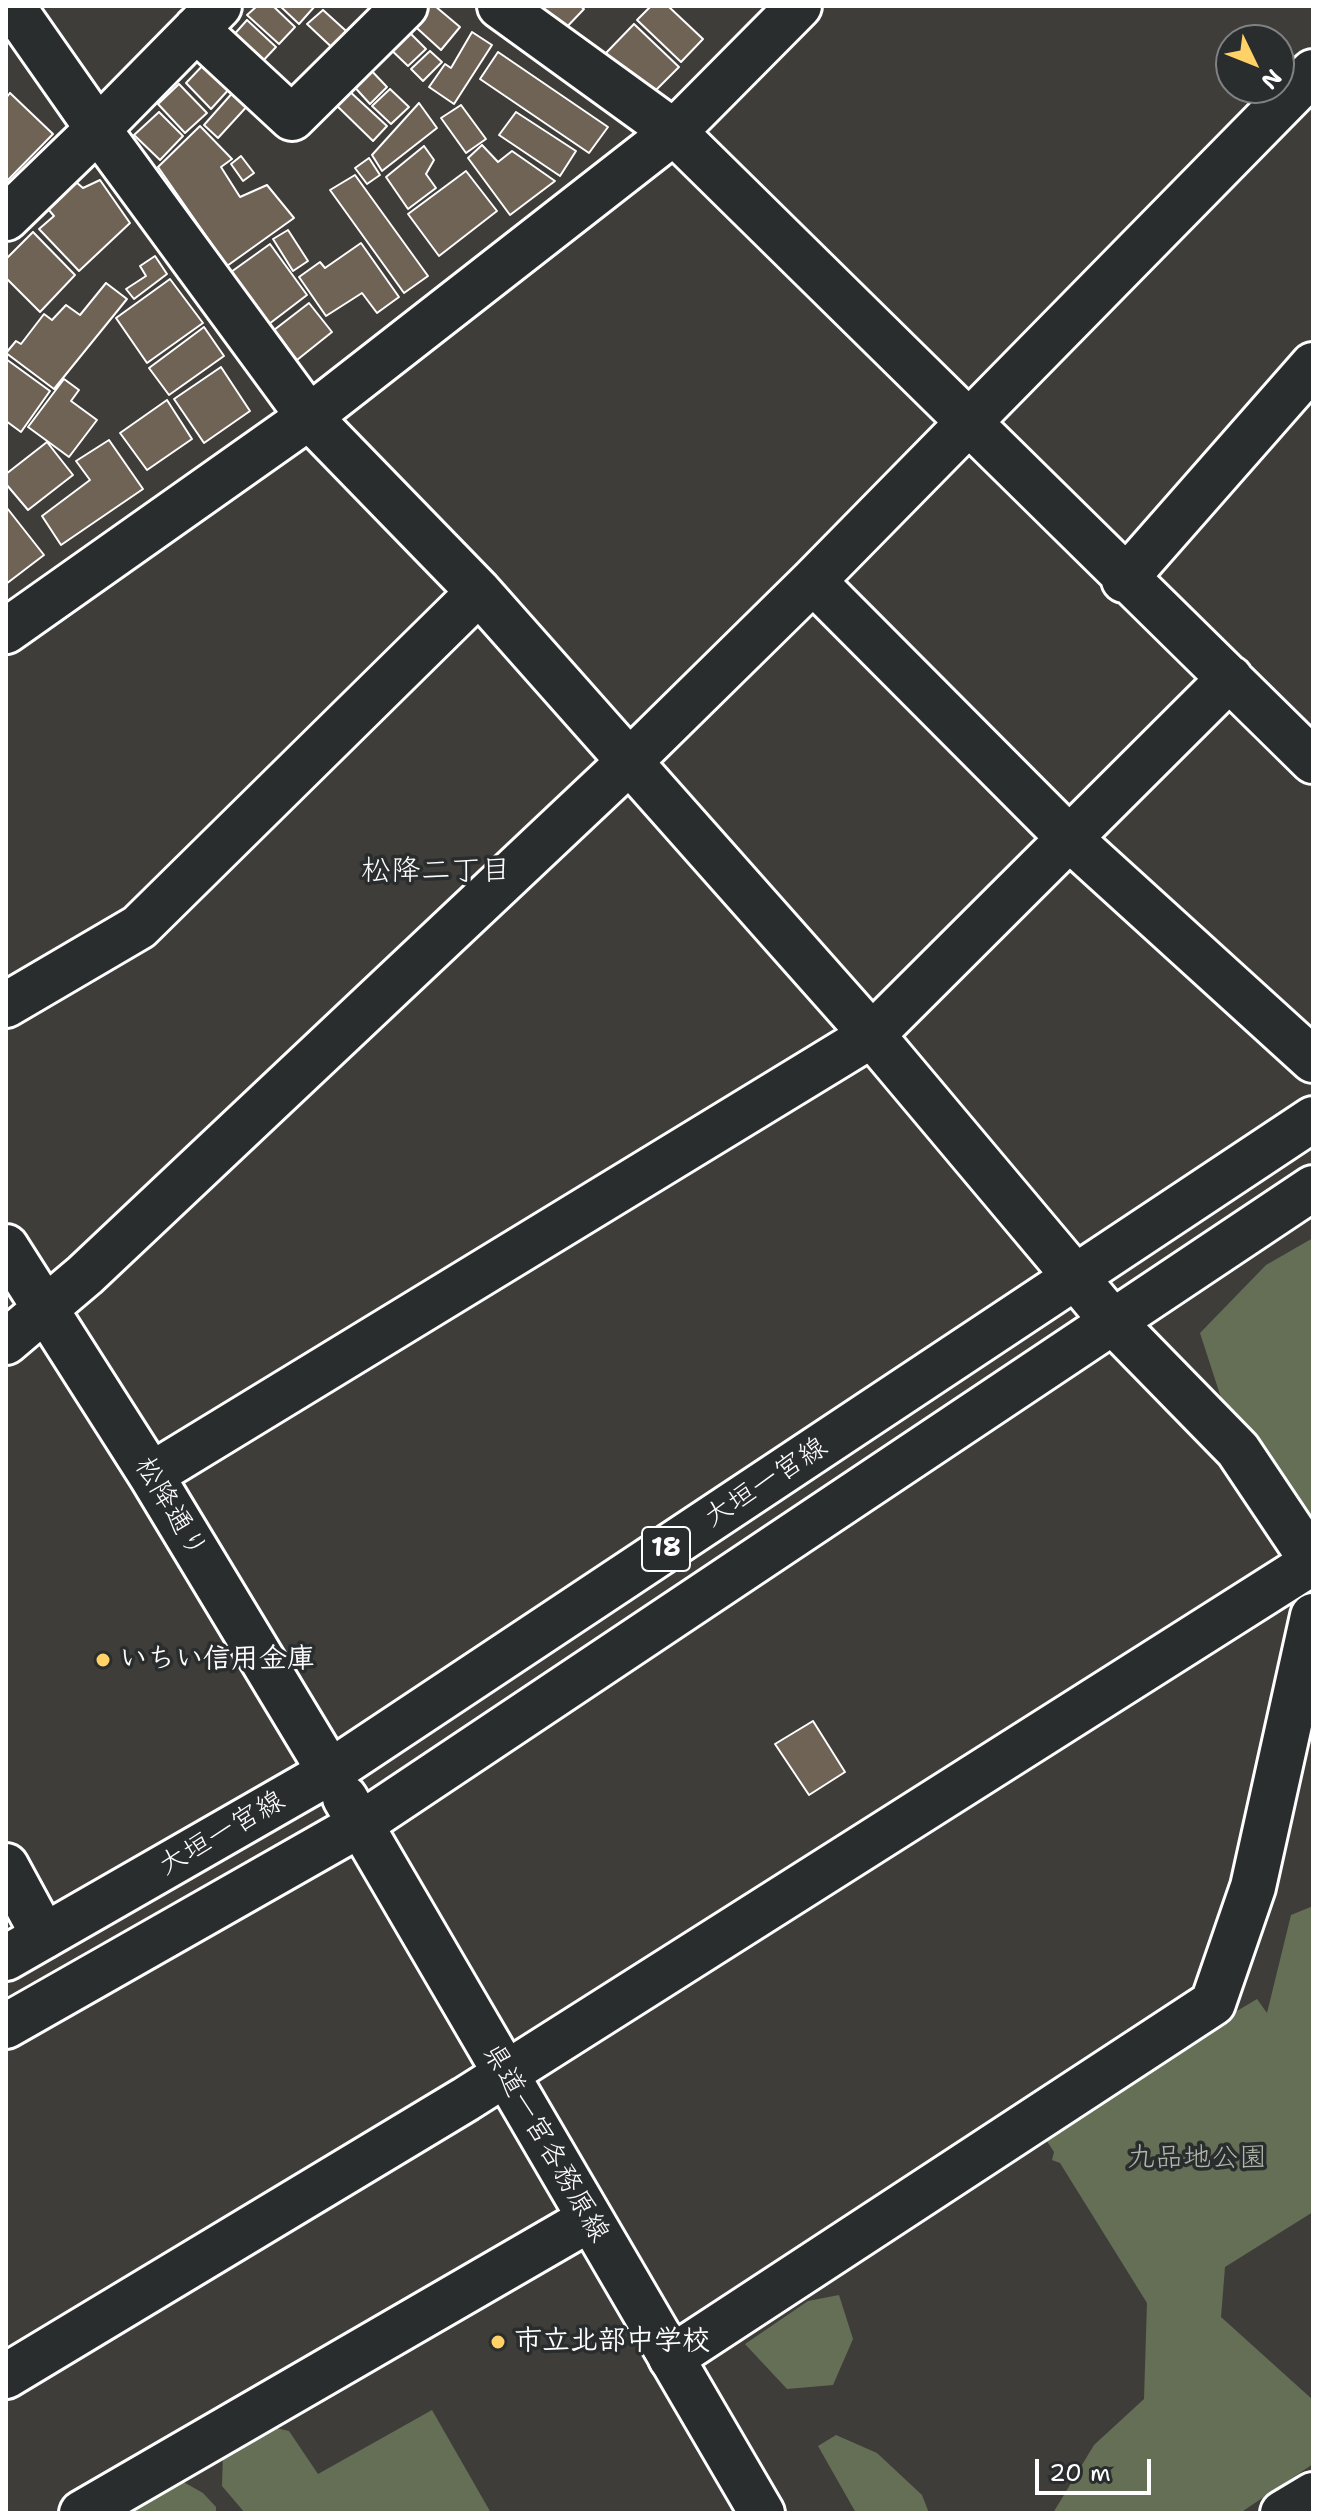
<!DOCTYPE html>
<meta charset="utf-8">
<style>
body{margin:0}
#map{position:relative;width:1319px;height:2519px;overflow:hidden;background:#3f3d3a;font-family:"Shantell Sans",sans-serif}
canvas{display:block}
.frame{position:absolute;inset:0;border:8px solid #fff;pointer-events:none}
.north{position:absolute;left:1215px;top:24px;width:80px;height:80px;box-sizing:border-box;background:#2a2d2e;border:2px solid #7f8182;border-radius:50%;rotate:133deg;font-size:22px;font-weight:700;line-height:32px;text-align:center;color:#fff}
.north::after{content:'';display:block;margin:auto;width:28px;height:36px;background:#ffd166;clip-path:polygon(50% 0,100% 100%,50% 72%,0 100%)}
.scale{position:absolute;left:1035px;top:2459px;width:116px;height:36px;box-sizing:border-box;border:4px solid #fff;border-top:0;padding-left:10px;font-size:24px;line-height:28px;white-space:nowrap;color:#fff;-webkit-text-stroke:6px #2a2d2e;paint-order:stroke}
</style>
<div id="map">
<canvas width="1319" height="2519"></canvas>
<div class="frame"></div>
<div class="north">N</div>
<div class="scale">20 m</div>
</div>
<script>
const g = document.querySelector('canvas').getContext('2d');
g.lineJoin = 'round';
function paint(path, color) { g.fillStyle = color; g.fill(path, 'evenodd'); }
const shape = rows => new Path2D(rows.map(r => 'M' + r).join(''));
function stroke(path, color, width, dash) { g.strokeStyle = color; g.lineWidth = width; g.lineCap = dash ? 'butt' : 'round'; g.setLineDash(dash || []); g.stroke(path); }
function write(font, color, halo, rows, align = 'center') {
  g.font = font + ' "Shantell Sans","Klee One",sans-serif'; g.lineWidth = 7; g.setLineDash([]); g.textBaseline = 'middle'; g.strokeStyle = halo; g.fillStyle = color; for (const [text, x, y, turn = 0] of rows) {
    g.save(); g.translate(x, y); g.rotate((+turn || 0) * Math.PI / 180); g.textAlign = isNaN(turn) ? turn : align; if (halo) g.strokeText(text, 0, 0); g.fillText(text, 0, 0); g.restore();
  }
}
const green = shape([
 [1313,1238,1313,1521,1238,1450,1200,1333,1266,1265],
 [1313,1906,1313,2212,1225,2267,1221,2317,1313,2400,1313,2464,1240,2513,1053,2513,1094,2445,1144,2399,1147,2303,1060,2163,1052,2160,1054,2152,1039,2129,1257,1999,1267,2013,1291,1915],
 [839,2295,853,2339,833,2385,787,2389,745,2344,808,2301],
 [432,2410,491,2513,245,2513,222,2486,223,2453,267,2426,289,2431,318,2474],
 [836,2435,877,2453,922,2495,929,2513,856,2513,818,2446],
 [180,2480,203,2493,216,2507,216,2513,126,2513]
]);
const building = shape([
 [257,6,273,6,295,27,279,44,247,15,257,6],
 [280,6,315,6,299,24,280,6],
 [421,6,435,6,460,27,441,50,408,20,421,6],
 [545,6,580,6,584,9,562,32,541,10,545,6],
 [651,6,668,6,703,39,681,62,637,20,651,6],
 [323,10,355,39,340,55,307,24,323,10],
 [247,20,276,47,259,65,231,38,247,20],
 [634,24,679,67,650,96,606,53,634,24],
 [405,28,426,49,408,66,386,45,405,28],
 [472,32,492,45,454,104,429,87,445,64,451,68,472,32],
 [430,51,442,62,423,81,411,69,430,51],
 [498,52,608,127,589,153,480,79,498,52],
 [206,62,231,87,211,109,186,83,206,62],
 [366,65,387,87,370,104,350,82,366,65],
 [179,84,207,113,185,133,158,104,179,84],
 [347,89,387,126,373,141,333,102,347,89],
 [390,89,409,107,391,124,372,106,390,89],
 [235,90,250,103,218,138,204,125,235,90],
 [10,93,53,134,6,182,6,98,10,93],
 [419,103,437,128,382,171,372,155,419,103],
 [461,105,486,139,466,153,441,118,461,105],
 [159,112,183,136,160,160,134,135,159,112],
 [516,112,576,151,560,176,499,135,516,112],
 [200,126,232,159,221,167,240,197,267,185,294,218,227,266,158,167,200,126],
 [482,145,498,162,512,151,555,181,510,215,468,158,482,145],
 [424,146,434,160,426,174,436,188,408,209,386,177,424,146],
 [241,156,254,173,243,181,231,164,241,156],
 [369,158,380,175,367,184,355,168,369,158],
 [466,171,497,211,439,256,408,214,466,171],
 [355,175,428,276,404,293,330,190,355,175],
 [100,180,130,223,79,271,39,229,54,216,48,209,76,182,83,188,100,180],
 [288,230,308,261,293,271,273,239,288,230],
 [33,232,75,275,40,312,6,278,6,259,33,232],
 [361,243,399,297,377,313,362,293,326,316,299,277,320,262,325,268,361,243],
 [270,244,307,295,269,324,231,272,270,244],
 [155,256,167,274,134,299,126,289,146,276,140,266,155,256],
 [170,279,203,323,147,363,116,318,170,279],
 [106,283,127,299,54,389,6,353,16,341,21,344,44,314,52,320,66,305,80,315,106,283],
 [309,303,332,332,297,360,274,330,309,303],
 [204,327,224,356,169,395,149,368,204,327],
 [6,359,50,391,21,432,6,421,6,359],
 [221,367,250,411,204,443,174,399,221,367],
 [64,379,79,390,71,401,97,420,69,457,28,427,64,379],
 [167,400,192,439,147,470,120,433,167,400],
 [109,440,143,489,61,545,42,516,90,480,76,461,109,440],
 [47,442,73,475,28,510,6,484,6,474,47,442],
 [7,508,44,555,6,584,6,509,7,508],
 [813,1721,845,1772,809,1795,775,1744,813,1721]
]);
const minor = shape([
 [12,6,98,129,219,6],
 [500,6,674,132,1313,761],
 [196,29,292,118,405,6],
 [6,218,98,129,309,417,479,592,872,1035,151,1475],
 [1124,580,1313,365],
 [813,581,1069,838,1313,1060],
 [6,631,309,417,674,132,799,6],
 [1230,678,872,1035,1114,1323,1238,1450,1313,1562],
 [6,1005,139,927,479,592],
 [6,1247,151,1475,330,1772],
 [6,1342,85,1275,630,761,813,581,1313,72],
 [6,1866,44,1936],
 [671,2358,1213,2003,1253,1887,1313,1616],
 [6,2376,466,2099,1313,1562],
 [82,2513,588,2220],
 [1283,2513,1313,2495]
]);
const major = shape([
 [345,1798,762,2513],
 [6,1958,330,1772,1313,1119],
 [6,2026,361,1824,1313,1188]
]);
const markers = [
 [103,1660,8,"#ffd166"],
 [498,2342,8,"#ffd166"]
];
const shields = [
 [666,1549,48]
];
const shieldNames = [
 ["18",666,1549]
];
const streetNames = [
 ["大垣一宮線",766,1483,-33],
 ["松降通り",170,1508,59],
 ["大垣一宮線",222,1834,-30],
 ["県道一宮各務原線",545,2143,60]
];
const poiNames = [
 ["いちい信用金庫",119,1660],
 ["市立北部中学校",514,2342]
];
const parkNames = [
 ["九品地公園",1197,2159]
];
const neighbourhoodNames = [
 ["松降二丁目",436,872]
];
paint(green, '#646f56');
paint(building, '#6f6356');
stroke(building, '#fff', 2);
stroke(minor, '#fff', 50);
stroke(major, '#fff', 50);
stroke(minor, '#2a2d2e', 44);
stroke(major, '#2a2d2e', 44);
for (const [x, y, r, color] of markers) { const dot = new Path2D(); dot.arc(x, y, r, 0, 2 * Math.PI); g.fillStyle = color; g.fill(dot); stroke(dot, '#2a2d2e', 3); }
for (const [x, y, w] of shields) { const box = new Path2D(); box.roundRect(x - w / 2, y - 22, w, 44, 6); g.fillStyle = '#2a2d2e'; g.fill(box); stroke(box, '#fff', 2); }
write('bold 26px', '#fff', null, shieldNames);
write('28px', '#fff', '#2a2d2e', streetNames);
write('bold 28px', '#fff', '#2a2d2e', poiNames, 'left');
write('28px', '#b2b7aa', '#2a2d2e', parkNames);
write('30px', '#fff', '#2a2d2e', neighbourhoodNames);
</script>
